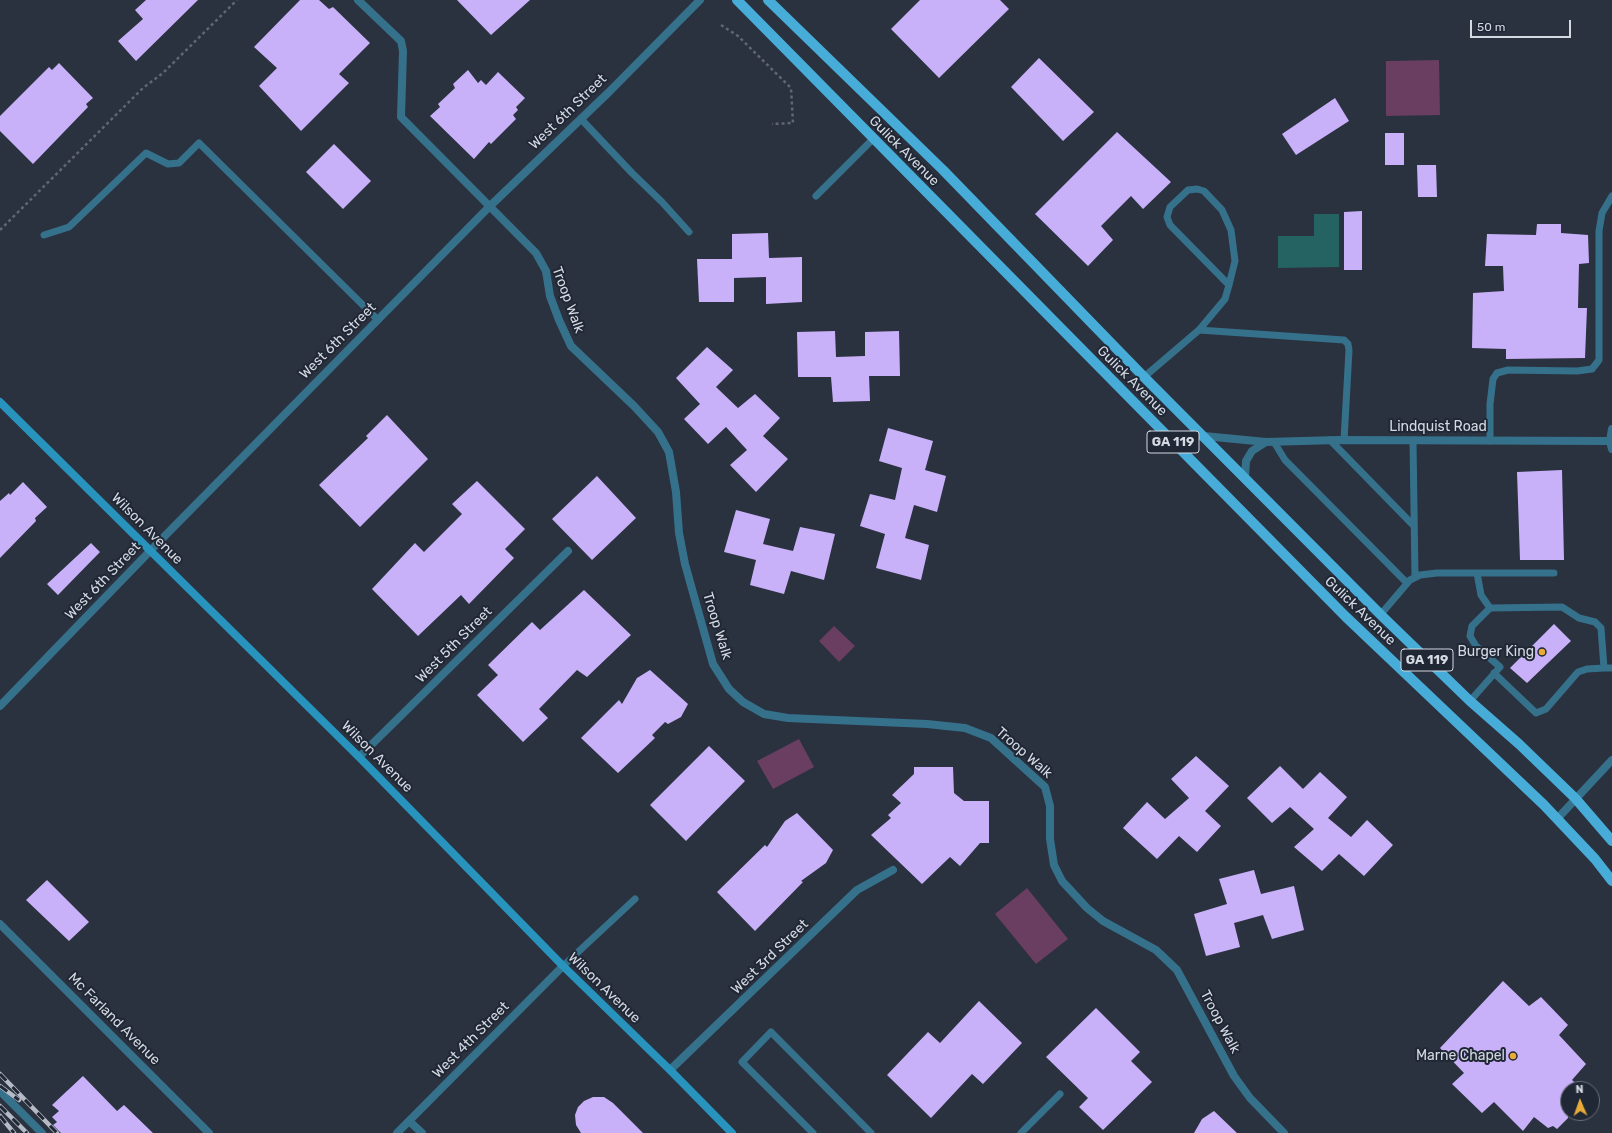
<!DOCTYPE html>
<style>
body{margin:0}
#map{position:relative;width:1612px;height:1133px;overflow:hidden;background:#2a313f;font-family:Rubik,sans-serif}
canvas{display:block}
.north{position:absolute;left:1560px;top:1081px;width:40px;height:40px;box-sizing:border-box;background:#202735;border:1px solid #686e7a;border-radius:50%;rotate:358deg;font-size:11px;font-weight:700;line-height:16px;text-align:center;color:#d4d9e2}
.north::after{content:'';display:block;margin:auto;width:14px;height:18px;background:#e9ab38;clip-path:polygon(50% 0,100% 100%,50% 72%,0 100%)}
.scale{position:absolute;left:1470px;top:20px;width:101px;height:18px;box-sizing:border-box;border:2px solid #d4d9e2;border-top:0;padding-left:5px;font-size:12px;line-height:14px;white-space:nowrap;color:#d4d9e2;-webkit-text-stroke:3px #202735;paint-order:stroke}
</style>
<div id="map">
<canvas width="1612" height="1133"></canvas>
<div class="north">N</div>
<div class="scale">50 m</div>
</div>
<script>
const g = document.querySelector('canvas').getContext('2d');
g.lineJoin = 'round';
function paint(path, color) { g.fillStyle = color; g.fill(path, 'evenodd'); }
const shape = rows => new Path2D(rows.map(r => 'M' + r).join(''));
function stroke(path, color, width, dash) { g.strokeStyle = color; g.lineWidth = width; g.lineCap = dash ? 'butt' : 'round'; g.setLineDash(dash || []); g.stroke(path); }
function write(font, color, halo, rows, align = 'center') {
  g.font = font + ' Rubik,sans-serif'; g.lineWidth = 4; g.setLineDash([]); g.textBaseline = 'middle'; g.strokeStyle = halo; g.fillStyle = color; for (const [text, x, y, turn = 0] of rows) {
    g.save(); g.translate(x, y); g.rotate((+turn || 0) * Math.PI / 180); g.textAlign = isNaN(turn) ? turn : align; if (halo) g.strokeText(text, 0, 0); g.fillText(text, 0, 0); g.restore();
  }
}
const green = shape([
 [1439,60,1440,115,1386,116,1386,61],
 [834,626,855,646,839,662,819,641],
 [799,739,814,767,773,789,757,761],
 [1027,888,1068,939,1036,964,995,914]
]);
const water = shape([
 [1314,214,1339,214,1339,267,1278,268,1278,236,1314,236]
]);
const building = shape([
 [146,0,198,0,136,61,118,41,143,19,135,10],
 [300,0,319,0,329,9,333,7,370,43,339,74,349,83,301,131,259,86,277,68,254,47],
 [457,0,530,0,491,35],
 [920,0,1000,0,1009,9,939,78,891,29],
 [1039,58,1094,112,1063,141,1011,87],
 [59,63,93,98,86,104,88,107,33,164,0,131,0,116,49,67,52,70],
 [468,70,478,83,481,80,486,85,498,72,525,98,516,107,518,110,513,115,516,119,491,144,489,142,474,159,430,116,440,107,438,104,455,88,453,84],
 [1335,98,1349,121,1296,155,1282,134],
 [1117,132,1171,182,1143,209,1131,196,1101,226,1113,240,1088,266,1035,214],
 [1385,133,1404,133,1404,165,1385,165],
 [334,144,371,181,343,209,306,172],
 [1417,165,1436,165,1437,197,1418,197],
 [1362,211,1362,270,1344,270,1344,212],
 [1537,224,1561,224,1561,233,1588,235,1589,263,1579,264,1578,308,1587,308,1585,358,1506,359,1506,349,1472,348,1473,293,1504,291,1503,266,1485,266,1487,234,1536,235],
 [768,233,769,258,802,257,802,302,766,304,766,277,734,278,734,302,699,302,697,259,732,259,732,234],
 [835,331,836,357,865,356,865,332,899,331,900,376,869,376,870,401,833,402,831,377,798,377,797,332],
 [707,347,733,370,716,387,738,408,755,394,780,418,763,436,788,459,756,492,730,465,747,450,726,427,708,444,684,419,700,404,676,378],
 [387,415,428,459,360,527,319,485,368,438,366,436],
 [888,428,933,441,925,470,946,476,937,512,914,505,905,538,929,545,921,580,876,568,885,534,860,526,870,494,895,500,902,468,879,461],
 [1562,470,1564,560,1520,560,1517,472],
 [597,476,636,518,592,560,552,519],
 [477,481,525,529,505,549,514,558,469,604,461,595,418,636,372,589,415,543,424,552,462,514,452,504],
 [23,482,47,507,35,518,36,521,0,558,0,501,9,493,10,495],
 [736,510,770,519,763,544,793,551,800,527,835,534,824,580,791,571,784,594,750,585,756,560,724,552],
 [91,543,100,552,58,595,47,584],
 [584,590,631,635,587,677,577,670,539,709,548,718,523,742,477,695,498,675,488,665,532,622,540,630],
 [1554,624,1571,641,1527,683,1510,668],
 [650,670,688,704,681,717,668,724,665,722,652,735,655,738,618,773,581,738,619,700,622,704,637,678],
 [709,746,745,781,686,841,650,805],
 [1196,756,1229,786,1205,811,1221,826,1197,852,1179,836,1157,859,1123,828,1147,802,1165,819,1189,798,1171,779],
 [1280,766,1303,789,1320,772,1347,797,1328,818,1351,837,1367,820,1393,845,1364,876,1339,854,1322,871,1294,847,1314,829,1290,807,1272,823,1247,798],
 [914,767,953,767,954,793,964,801,989,801,989,843,980,843,960,866,950,857,922,884,871,835,891,818,888,815,901,803,892,795,914,774],
 [797,813,833,850,826,863,801,881,803,882,755,931,717,892,765,845,767,847,785,821],
 [1254,870,1261,894,1294,886,1304,930,1272,939,1263,915,1234,923,1240,947,1206,956,1194,914,1227,904,1219,879],
 [47,880,89,922,69,941,26,900],
 [1503,981,1529,1006,1541,997,1568,1025,1559,1035,1586,1064,1572,1080,1582,1089,1568,1089,1568,1118,1557,1129,1553,1126,1548,1128,1534,1117,1523,1131,1494,1102,1482,1113,1452,1084,1464,1073,1440,1048],
 [979,1001,1022,1043,983,1084,972,1074,931,1118,887,1075,928,1032,940,1043],
 [1096,1008,1140,1052,1131,1061,1152,1082,1103,1130,1079,1107,1088,1098,1046,1057],
 [83,1076,117,1111,124,1105,153,1133,61,1133,53,1125,57,1122,52,1117,59,1111,52,1105],
 [593,1097,604,1097,613,1103,643,1133,581,1133,576,1125,575,1115,578,1107,584,1101],
 [1214,1111,1237,1133,1194,1133,1202,1119]
]);
const path = shape([
 [721,25,738,36,791,88,793,123,772,124],
 [0,230,143,88,163,73,237,0]
]);
const lane = shape([
 [581,119,632,173,662,202,689,232],
 [816,196,873,139],
 [44,235,69,227,146,153,168,164,179,163,199,143,378,320],
 [1199,330,1344,340,1348,344,1349,350,1344,440],
 [1144,377,1199,330,1225,299,1229,285,1235,261,1231,230,1222,210,1204,191,1197,189,1188,190,1170,207,1167,217,1170,225,1229,285],
 [1330,440,1414,526],
 [1413,440,1415,577],
 [1490,441,1490,404,1493,379,1497,373,1508,370,1577,371,1592,369,1599,360,1599,231,1602,213,1612,196],
 [1274,442,1285,460,1407,583],
 [1477,573,1481,595,1490,608],
 [1381,614,1410,580,1420,575,1437,573,1554,573],
 [1494,673,1536,713,1546,709,1578,672,1587,669,1604,668],
 [1470,701,1500,667,1476,646,1470,636,1472,626,1490,608,1562,607,1579,618,1595,622,1601,628,1604,668,1612,668],
 [563,966,635,899],
 [813,1133,742,1062,771,1032,871,1133],
 [1021,1133,1060,1094]
]);
const street = shape([
 [358,0,401,41,403,51,401,117,536,253,546,271,550,296,559,320,571,346,634,406,658,432,669,452,676,492,679,533,685,564,713,664,729,689,743,702,764,714,788,718,927,724,965,728,991,738,1045,787,1050,806,1050,839,1054,865,1062,881,1087,908,1103,921,1156,950,1177,970,1234,1076,1250,1098,1284,1133],
 [1612,429,1610,441,1612,449],
 [1204,436,1266,442,1338,440,1610,441],
 [1245,477,1246,461,1252,451,1266,442],
 [0,706,151,550,489,207,609,92,700,0],
 [359,757,568,551],
 [1557,819,1612,760],
 [0,924,209,1133],
 [670,1070,857,890,893,870],
 [0,1091,42,1133],
 [409,1121,422,1133],
 [397,1133,563,966]
]);
const secondary = shape([
 [0,402,359,757,563,966,670,1070,732,1133]
]);
const primary = shape([
 [737,0,1345,616,1544,805,1595,859,1612,881],
 [768,0,943,170,1144,377,1383,617,1470,701,1519,744,1575,798,1612,841]
]);
const rail = shape([
 [0,1074,57,1133],
 [0,1086,19,1100],
 [0,1106,27,1133],
 [0,1116,14,1133]
]);
const markers = [
 [1542,652,4,"#e9ab38"],
 [1513,1056,4,"#e9ab38"]
];
const shields = [
 [1173,442,52],
 [1427,660,52]
];
const shieldNames = [
 ["GA 119",1173,442],
 ["GA 119",1427,660]
];
const streetNames = [
 ["West 6th Street",568,112,-44],
 ["Gulick Avenue",904,151,45],
 ["Troop Walk",568,300,70],
 ["West 6th Street",338,341,-45],
 ["Gulick Avenue",1132,381,45],
 ["Lindquist Road",1438,427],
 ["Wilson Avenue",147,529,45],
 ["West 6th Street",103,581,-46],
 ["Gulick Avenue",1360,611,44],
 ["Troop Walk",717,626,73],
 ["West 5th Street",454,645,-45],
 ["Troop Walk",1024,753,41],
 ["Wilson Avenue",377,757,45],
 ["West 3rd Street",770,957,-44],
 ["Wilson Avenue",604,988,44],
 ["Mc Farland Avenue",114,1019,45],
 ["Troop Walk",1220,1022,62],
 ["West 4th Street",471,1040,-45]
];
const poiNames = [
 ["Burger King",1534,652],
 ["Marne Chapel",1505,1056]
];
paint(green, '#693e61');
paint(water, '#246362');
paint(building, '#c9b1fa');
stroke(path, '#606773', 2.5, [3, 3]);
stroke(lane, '#36718b', 7);
stroke(street, '#36718b', 8);
stroke(secondary, '#2894be', 8);
stroke(primary, '#47add8', 10);
stroke(rail, '#b5bac4', 4.5);
stroke(rail, '#202735', 3, [9]);
for (const [x, y, r, color] of markers) { const dot = new Path2D(); dot.arc(x, y, r, 0, 2 * Math.PI); g.fillStyle = color; g.fill(dot); stroke(dot, '#202735', 1.5); }
for (const [x, y, w] of shields) { const box = new Path2D(); box.roundRect(x - w / 2, y - 11, w, 22, 3); g.fillStyle = '#202735'; g.fill(box); stroke(box, '#d4d9e2', 1); }
write('bold 13px', '#d4d9e2', null, shieldNames);
write('14px', '#d4d9e2', '#202735', streetNames);
write('14px', '#d4d9e2', '#202735', poiNames, 'right');
</script>
